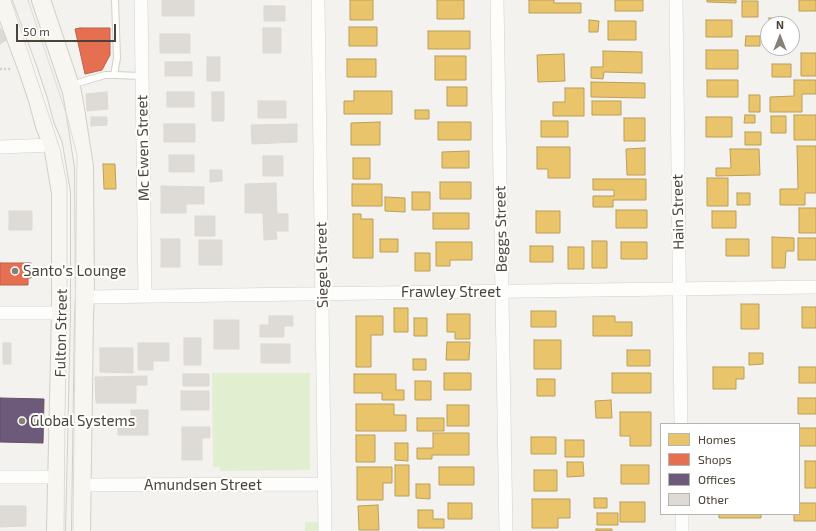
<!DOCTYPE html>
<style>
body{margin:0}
#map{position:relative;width:816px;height:531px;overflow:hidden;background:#f4f2ee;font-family:"Exo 2",sans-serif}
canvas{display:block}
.legend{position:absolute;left:660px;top:423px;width:140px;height:92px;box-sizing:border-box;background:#fff;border:1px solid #b7b4b0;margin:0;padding:5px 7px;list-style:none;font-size:12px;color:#4b4439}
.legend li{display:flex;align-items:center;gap:8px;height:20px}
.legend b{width:20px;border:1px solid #b7b4b0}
.north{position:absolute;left:760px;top:16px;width:40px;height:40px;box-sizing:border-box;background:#fff;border:1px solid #b7b4b0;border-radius:50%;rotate:0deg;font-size:11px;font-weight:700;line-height:16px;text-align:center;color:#4b4439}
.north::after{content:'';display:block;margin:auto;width:14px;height:18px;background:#868178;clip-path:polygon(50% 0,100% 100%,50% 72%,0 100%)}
.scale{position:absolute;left:16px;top:24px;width:100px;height:18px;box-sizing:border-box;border:2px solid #4b4439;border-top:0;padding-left:5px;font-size:12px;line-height:14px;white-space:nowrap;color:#4b4439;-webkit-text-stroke:3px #fff;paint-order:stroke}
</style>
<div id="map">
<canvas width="816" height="531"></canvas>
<ul class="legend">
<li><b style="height:11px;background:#e9c46a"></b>Homes</li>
<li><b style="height:11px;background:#e76f51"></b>Shops</li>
<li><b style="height:11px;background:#6d597a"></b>Offices</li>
<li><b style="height:11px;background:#dedbd6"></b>Other</li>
</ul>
<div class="north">N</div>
<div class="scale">50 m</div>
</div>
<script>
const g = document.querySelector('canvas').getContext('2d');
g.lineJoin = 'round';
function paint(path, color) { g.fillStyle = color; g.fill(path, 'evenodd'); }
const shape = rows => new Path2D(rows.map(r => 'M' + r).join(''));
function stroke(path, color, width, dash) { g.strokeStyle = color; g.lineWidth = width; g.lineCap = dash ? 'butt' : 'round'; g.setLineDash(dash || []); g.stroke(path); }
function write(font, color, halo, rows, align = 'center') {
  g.font = font + ' "Exo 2",sans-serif'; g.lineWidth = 4; g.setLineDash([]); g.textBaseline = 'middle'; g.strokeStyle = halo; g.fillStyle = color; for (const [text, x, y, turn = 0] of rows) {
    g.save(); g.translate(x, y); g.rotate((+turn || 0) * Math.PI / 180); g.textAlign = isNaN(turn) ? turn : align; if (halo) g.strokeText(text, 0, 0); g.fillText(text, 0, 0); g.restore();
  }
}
const green = shape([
 [212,373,310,373,310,470,220,471,220,467,213,467],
 [305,522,318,522,318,531,305,531]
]);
const homes = shape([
 [350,0,373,0,373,20,350,20,350,0],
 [437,0,464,0,464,19,437,19,437,0],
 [529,0,554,0,554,3,581,3,581,13,529,13,529,0],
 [615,0,643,0,643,11,615,11,615,0],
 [707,0,736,0,736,3,707,2,707,0],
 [799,0,816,0,816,11,799,11,799,0],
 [742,1,758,1,758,17,742,17,742,1],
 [769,18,789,19,789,24,769,24,769,18],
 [589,20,599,21,598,32,589,32,589,20],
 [706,20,732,20,732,37,706,37,706,20],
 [608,21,636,21,636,40,608,40,608,21],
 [349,27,377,27,377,46,349,46,349,27],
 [428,31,470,31,470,49,428,49,428,31],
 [746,36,760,36,760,46,745,46,746,36],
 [706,50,738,50,738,69,706,69,706,50],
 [603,51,642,52,642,73,604,72,603,79,591,78,591,67,603,67,603,51],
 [801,53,816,53,816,76,801,76,801,53],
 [564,54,565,81,538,82,537,55,564,54],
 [435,56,466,56,466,80,435,80,435,56],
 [347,59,376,59,376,77,347,77,347,59],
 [772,64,791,64,791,77,772,77,772,64],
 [707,80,738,80,738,97,707,97,707,80],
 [794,80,816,80,816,94,802,94,802,112,770,112,770,97,794,96,794,80],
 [591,82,645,83,645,98,591,97,591,82],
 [447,87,467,87,467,106,447,106,447,87],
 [565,88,584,88,584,116,553,116,553,102,565,102,565,88],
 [354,91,392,91,392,114,344,114,344,101,354,101,354,91],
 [749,95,760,95,760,112,749,112,749,95],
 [592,101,621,101,621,115,592,115,592,101],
 [415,110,429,110,429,119,415,119,415,110],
 [745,115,755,115,755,123,744,123,745,115],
 [794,115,816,115,816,140,794,140,794,115],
 [771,116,786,116,786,133,771,133,771,116],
 [706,117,732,117,732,137,706,137,706,117],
 [624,118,645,118,645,141,624,141,624,118],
 [541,121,568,121,568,137,541,137,541,121],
 [380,122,380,145,351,145,351,123,380,122],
 [438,122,471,122,471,140,438,140,438,122],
 [745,132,761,132,761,145,745,145,745,132],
 [797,146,816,146,816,193,805,193,805,205,780,205,780,189,798,189,797,146],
 [537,147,570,147,570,178,548,178,548,169,537,169,537,147],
 [645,148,645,175,627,175,626,149,645,148],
 [730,149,759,149,760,175,716,176,716,168,731,168,730,149],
 [469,151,469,168,442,168,442,152,469,151],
 [353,158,370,158,370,179,353,179,353,158],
 [103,164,115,164,116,189,104,189,103,164],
 [707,178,728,178,728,206,707,206,707,178],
 [593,179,646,179,646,200,613,200,613,207,593,207,593,196,614,196,614,190,593,190,593,179],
 [440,182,471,182,471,199,440,199,440,182],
 [352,184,382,184,382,206,352,206,352,184],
 [412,192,430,192,430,210,412,210,412,192],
 [737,193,750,193,750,205,737,205,737,193],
 [385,197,405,198,405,212,385,211,385,197],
 [799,208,816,208,816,233,799,233,799,208],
 [616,210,647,210,647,228,616,228,616,210],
 [536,211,560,211,560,233,536,233,536,211],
 [712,211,736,211,736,228,712,228,712,211],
 [433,213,469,213,469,229,433,229,433,213],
 [353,214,361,214,361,219,373,219,373,258,353,258,353,214],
 [772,237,794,238,794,251,786,251,785,268,772,268,772,237],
 [798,238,816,238,816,260,798,260,798,238],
 [380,239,398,239,398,252,380,252,380,239],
 [726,239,749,239,749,256,726,256,726,239],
 [592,241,607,241,607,268,592,268,592,241],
 [436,242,472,242,472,260,450,260,450,266,436,266,436,242],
 [621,242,647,242,647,259,621,259,621,242],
 [530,246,553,246,553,262,530,262,530,246],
 [568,247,584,247,584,269,568,269,568,247],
 [415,253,430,253,430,271,415,271,415,253],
 [741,304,759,304,759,329,741,329,741,304],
 [802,307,816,307,816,328,802,328,802,307],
 [394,308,408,308,408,332,394,332,394,308],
 [531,311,556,311,556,327,531,327,531,311],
 [447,314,470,314,470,339,455,339,455,332,447,332,447,314],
 [356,316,383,316,383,335,371,335,371,367,356,367,356,316],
 [593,316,615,316,615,322,632,322,632,336,593,336,593,316],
 [414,318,427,318,427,336,414,336,414,318],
 [534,340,561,340,561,369,534,369,534,340],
 [447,342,470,342,469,360,446,360,447,342],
 [627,350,650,350,650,366,627,366,627,350],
 [749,353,763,353,763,364,749,365,749,353],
 [413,359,426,359,426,370,413,370,413,359],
 [713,367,744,367,744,379,736,379,736,389,713,389,713,367],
 [799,367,816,367,816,383,799,383,799,367],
 [444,373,471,373,471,390,444,390,444,373],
 [612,373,651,373,651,393,612,393,612,373],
 [354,374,396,374,396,390,404,390,404,400,382,400,382,393,354,393,354,374],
 [537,379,555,379,555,396,537,396,537,379],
 [415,381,431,381,431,400,415,400,415,381],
 [798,398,816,398,816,414,798,414,798,398],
 [611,400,612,418,596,418,595,401,611,400],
 [356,404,394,404,394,415,406,415,406,431,356,431,356,404],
 [447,405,469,405,469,426,447,426,447,405],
 [620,412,651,412,651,446,630,446,630,436,620,436,620,412],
 [417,418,444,418,444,431,417,431,417,418],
 [799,428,816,428,816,446,799,446,799,428],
 [433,433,469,433,469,455,432,455,432,459,417,459,417,448,433,448,433,433],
 [356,435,375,435,375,462,356,462,356,435],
 [531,437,556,437,556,454,531,454,531,437],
 [565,440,584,440,584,457,565,457,565,440],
 [395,443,408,443,408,461,395,460,395,443],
 [805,461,816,461,816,488,805,488,805,461],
 [567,462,583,462,584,476,567,477,567,462],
 [395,465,409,465,409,496,395,496,395,465],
 [621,465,649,465,649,484,621,484,621,465],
 [357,467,392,467,392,483,383,483,383,500,357,500,357,467],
 [439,467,474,467,474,485,439,485,439,467],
 [534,470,557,470,557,491,534,491,534,470],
 [416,484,430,484,430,499,416,498,416,484],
 [594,498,607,498,607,508,594,508,594,498],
 [532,499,570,499,570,518,558,518,558,528,532,528,532,499],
 [620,502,645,502,645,522,620,522,620,502],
 [448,503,472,503,472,519,448,519,448,503],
 [799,503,816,503,816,521,794,521,794,514,799,514,799,503],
 [378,505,379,530,359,530,358,506,378,505],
 [418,510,433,510,433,519,444,519,444,528,418,528,418,510],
 [597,513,618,513,618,525,597,525,597,513],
 [719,514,761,514,761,518,719,518,719,514],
 [596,529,612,529,612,531,596,531,596,529]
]);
const shops = shape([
 [80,28,110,28,110,55,102,70,85,74,75,29,80,28],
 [0,263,31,263,31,278,28,278,28,285,0,285,0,263]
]);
const offices = shape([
 [0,398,44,399,43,443,0,442,0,398]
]);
const building = shape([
 [162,0,194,0,194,16,162,16,162,0],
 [264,6,285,6,285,21,264,21,264,6],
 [0,28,8,39,0,44,0,28],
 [263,28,281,28,281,53,263,53,263,28],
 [160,34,190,34,190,53,160,53,160,34],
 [207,57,220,57,220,81,207,81,207,57],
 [165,62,192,62,192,76,165,76,165,62],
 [107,92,108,109,87,111,86,94,107,92],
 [167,92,194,92,194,107,167,107,167,92],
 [212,92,224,92,224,121,212,121,212,92],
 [258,101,286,101,286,118,258,118,258,101],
 [91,117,107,117,107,125,91,126,91,117],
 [164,124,195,124,195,142,164,142,164,124],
 [297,124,297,142,252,144,251,125,297,124],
 [169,155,194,155,194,172,169,172,169,155],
 [263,156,283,156,283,176,263,176,263,156],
 [210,170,222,170,222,181,210,182,210,170],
 [276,183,277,214,288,214,288,231,276,231,277,239,264,240,263,213,245,213,245,184,276,183],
 [161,186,204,187,204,204,186,204,186,213,161,213,161,186],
 [9,211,32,211,32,230,9,230,9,211],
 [195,216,215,216,215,236,195,236,195,216],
 [161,239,180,239,180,267,161,267,161,239],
 [199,240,222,240,222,265,199,265,199,240],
 [269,316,293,316,293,326,284,326,284,337,260,337,260,325,269,325,269,316],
 [214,320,239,320,239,349,214,349,214,320],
 [184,338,201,338,201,365,184,365,184,338],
 [3,343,11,343,11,364,3,364,3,343],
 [138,343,169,343,169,361,153,361,153,370,138,370,138,343],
 [261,344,290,344,290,363,261,363,261,344],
 [100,348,133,348,133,373,100,372,100,348],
 [183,374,209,374,209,386,183,386,183,374],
 [147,376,147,385,136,385,136,403,96,403,95,377,147,376],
 [181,391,209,391,209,410,181,410,181,391],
 [131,410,148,410,148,435,118,435,118,419,131,419,131,410],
 [182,427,210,427,210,438,202,438,202,460,182,460,182,427],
 [0,506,26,506,26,526,0,527,0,506]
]);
const path = shape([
 [0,69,11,69]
]);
const service = shape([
 [114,75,142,76],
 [71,85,105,75,114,75,117,58,115,0]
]);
const minor = shape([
 [141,0,145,295],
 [318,0,325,531],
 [497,0,506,531],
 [676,0,681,424],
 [0,147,53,145],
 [85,297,816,287],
 [0,313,61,313],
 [0,477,58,477],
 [81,485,324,484],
 [682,514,682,531]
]);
const secondary = shape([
 [2,0,28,70,38,100,45,126,53,145,61,193,61,313,56,531],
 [41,0,72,92,76,115,84,167,85,297,84,315,81,531]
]);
const tram = shape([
 [11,0,60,149,67,184,67,307,65,414,64,531],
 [28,0,67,116,77,155,73,531]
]);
const markers = [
 [15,271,4,"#868178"],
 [22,421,4,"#868178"]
];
const streetNames = [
 ["Mc Ewen Street",143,148,-91],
 ["Hain Street",678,212,-91],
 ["Beggs Street",501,229,-91],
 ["Siegel Street",322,265,-91],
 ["Frawley Street",451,292],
 ["Fulton Street",61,333,-89],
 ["Amundsen Street",203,485]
];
const poiNames = [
 ["Santo's Lounge",23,271],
 ["Global Systems",30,421]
];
paint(green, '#e1eecf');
paint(homes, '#e9c46a');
stroke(homes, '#ba9e5b', 1);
paint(shops, '#e76f51');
stroke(shops, '#b8624a', 1);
paint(offices, '#6d597a');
stroke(offices, '#635366', 1);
paint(building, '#dedbd6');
stroke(building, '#dcd9d4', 1);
stroke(service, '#d2d0cb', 8);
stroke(minor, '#d2d0cb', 14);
stroke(secondary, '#d3cfc5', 20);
stroke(path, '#d3d2cc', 2.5, [2, 2]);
stroke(service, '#fdfdfc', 6);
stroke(minor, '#fdfdfc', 13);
stroke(secondary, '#f7f6f1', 18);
stroke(tram, '#dbdbda', 1);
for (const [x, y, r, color] of markers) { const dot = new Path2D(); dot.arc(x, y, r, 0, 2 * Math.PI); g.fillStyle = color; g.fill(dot); stroke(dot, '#fff', 1.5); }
write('15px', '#4b4439', '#fff', streetNames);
write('15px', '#4b4439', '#fff', poiNames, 'left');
</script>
